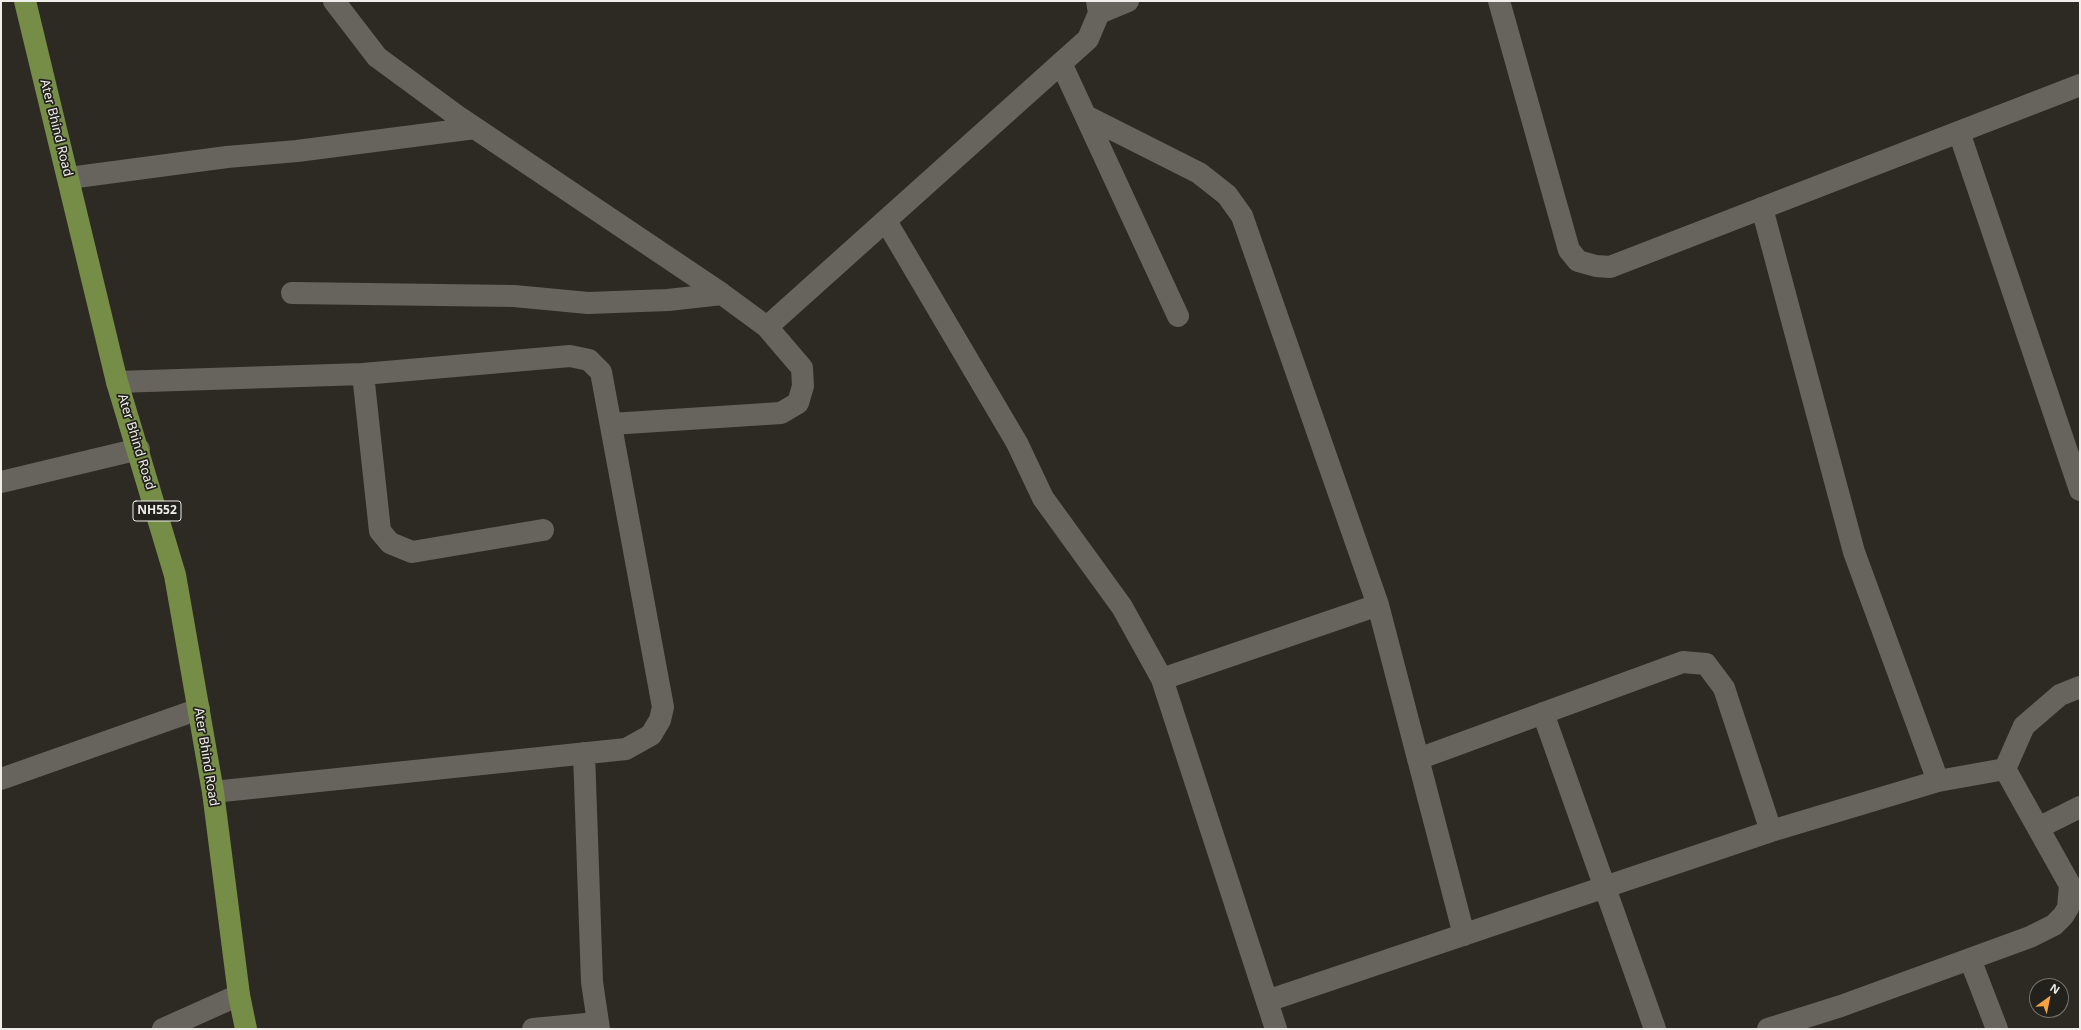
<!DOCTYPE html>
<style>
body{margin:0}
#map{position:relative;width:2081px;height:1030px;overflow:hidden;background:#2d2a24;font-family:"Noto Sans",sans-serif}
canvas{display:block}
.frame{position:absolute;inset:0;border:2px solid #f0eeea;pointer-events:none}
.north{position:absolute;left:2029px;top:978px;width:40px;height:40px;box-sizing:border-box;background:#23211b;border:1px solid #75736e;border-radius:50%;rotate:33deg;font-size:11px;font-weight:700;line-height:16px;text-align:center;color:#f0eeea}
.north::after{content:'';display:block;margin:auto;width:14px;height:18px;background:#f5a345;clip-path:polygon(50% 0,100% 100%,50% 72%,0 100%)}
</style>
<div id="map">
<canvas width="2081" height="1030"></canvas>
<div class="frame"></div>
<div class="north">N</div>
</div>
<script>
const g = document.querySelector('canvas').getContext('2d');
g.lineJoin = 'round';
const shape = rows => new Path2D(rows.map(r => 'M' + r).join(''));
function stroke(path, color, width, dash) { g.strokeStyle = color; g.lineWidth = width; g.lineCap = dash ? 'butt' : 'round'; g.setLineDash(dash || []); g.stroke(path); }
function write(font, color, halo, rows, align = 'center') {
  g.font = font + ' "Noto Sans",sans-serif'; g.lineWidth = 3.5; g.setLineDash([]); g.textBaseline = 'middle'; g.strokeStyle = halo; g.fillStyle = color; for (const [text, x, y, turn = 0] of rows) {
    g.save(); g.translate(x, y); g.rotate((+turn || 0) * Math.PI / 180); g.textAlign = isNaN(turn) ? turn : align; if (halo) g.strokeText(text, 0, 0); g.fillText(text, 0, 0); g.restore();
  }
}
const street = shape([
 [334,1,377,57,460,118,722,294,767,327,802,368,803,386,798,403,781,413,611,424],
 [1499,1,1569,250,1578,261,1596,266,1610,267,2080,85],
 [1099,13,1128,1],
 [1061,63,1178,316],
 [1086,116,1199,173,1227,195,1242,216,1378,605,1464,935],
 [1959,132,2080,490],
 [69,178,227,157,297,151,475,128],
 [1762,208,1854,552,1938,781],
 [886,221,1017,443,1043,498,1122,607,1162,679,1276,1029],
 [292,293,514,296,588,303,668,300,722,294],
 [767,327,1088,39,1099,13,1097,1],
 [363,374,380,531,390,543,412,552,543,530],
 [117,382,363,374,570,356,589,360,601,372,663,707,660,720,651,735,626,749,213,792],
 [1,482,139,449],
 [1162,679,1378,605],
 [1543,713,1655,1029],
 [584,753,592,982,599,1029],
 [1418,759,1683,662,1706,664,1724,688,1771,831],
 [1,779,199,709],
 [2038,828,2080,807],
 [1970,959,1997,1029],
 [1267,1001,1771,831,1938,781,2005,769,2024,726,2060,695,2080,687],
 [163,1029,239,995],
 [533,1029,597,1023],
 [1768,1029,1841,1006,2030,937,2054,925,2063,916,2068,908,2070,885,2005,769]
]);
const highway = shape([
 [25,1,117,382,175,575,213,792,239,995,246,1029]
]);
const shields = [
 [157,511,48]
];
const shieldNames = [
 ["NH552",157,511]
];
const streetNames = [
 ["Ater Bhind Road",56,128,76],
 ["Ater Bhind Road",136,442,73],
 ["Ater Bhind Road",206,757,81]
];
stroke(street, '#67645e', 22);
stroke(highway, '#758d47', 22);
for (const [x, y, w] of shields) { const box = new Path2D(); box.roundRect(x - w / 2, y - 10, w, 20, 3); g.fillStyle = '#23211b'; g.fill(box); stroke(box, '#f0eeea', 1); }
write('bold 12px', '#f0eeea', null, shieldNames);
write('13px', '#f0eeea', '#23211b', streetNames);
</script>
